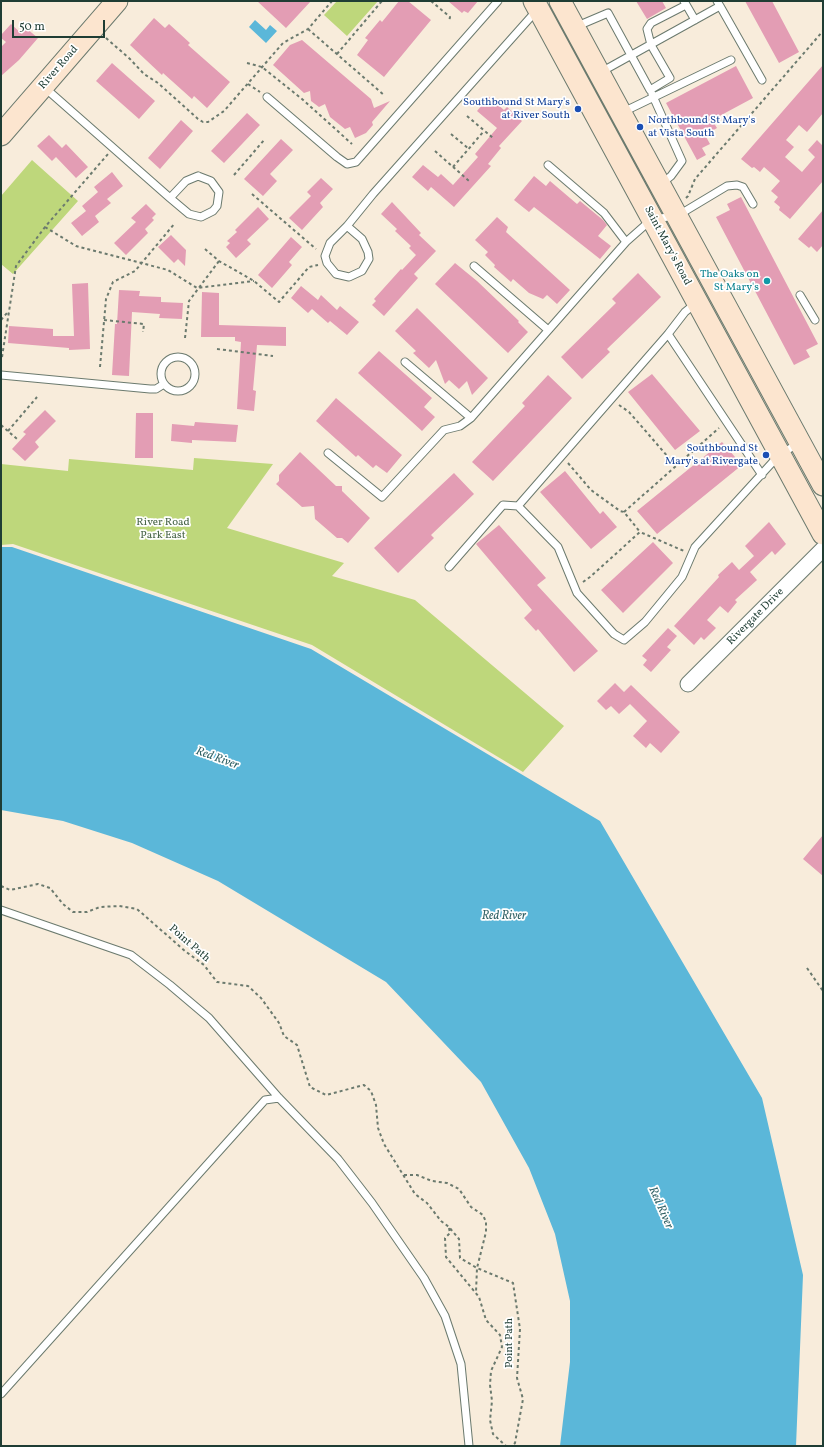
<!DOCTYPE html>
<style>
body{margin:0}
#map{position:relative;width:824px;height:1447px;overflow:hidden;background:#f8ecdb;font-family:Vollkorn,serif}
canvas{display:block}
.frame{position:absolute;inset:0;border:2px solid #1f3d34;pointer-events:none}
.scale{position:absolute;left:12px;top:20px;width:93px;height:18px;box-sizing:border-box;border:2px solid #1f3d34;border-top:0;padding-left:5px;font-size:12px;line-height:14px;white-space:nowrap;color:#1f3d34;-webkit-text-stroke:3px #fff;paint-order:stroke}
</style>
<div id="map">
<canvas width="824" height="1447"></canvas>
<div class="frame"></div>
<div class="scale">50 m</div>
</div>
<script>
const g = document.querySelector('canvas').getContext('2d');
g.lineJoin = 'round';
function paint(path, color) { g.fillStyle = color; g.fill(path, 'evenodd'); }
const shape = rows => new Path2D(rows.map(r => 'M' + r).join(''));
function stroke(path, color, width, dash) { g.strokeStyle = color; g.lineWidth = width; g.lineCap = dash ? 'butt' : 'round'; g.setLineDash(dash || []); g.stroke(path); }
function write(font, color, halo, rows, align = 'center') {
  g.font = font + ' Vollkorn,serif'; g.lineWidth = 3.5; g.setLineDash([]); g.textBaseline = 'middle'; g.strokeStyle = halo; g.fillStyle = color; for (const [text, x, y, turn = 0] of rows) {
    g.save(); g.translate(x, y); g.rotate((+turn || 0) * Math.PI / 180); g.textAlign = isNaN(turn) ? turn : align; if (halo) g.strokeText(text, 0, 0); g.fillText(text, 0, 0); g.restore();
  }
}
const green = shape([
 [337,1,378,1,347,36,324,15],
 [32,160,78,201,13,274,1,264,1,196],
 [194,458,273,464,227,528,344,563,332,576,415,600,564,726,523,772,312,645,13,544,1,545,1,464,68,471,69,459,193,470]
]);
const water = shape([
 [255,20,266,30,270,25,277,31,266,43,249,27],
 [1,547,12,547,311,649,600,821,762,1098,803,1275,796,1446,560,1446,570,1362,570,1301,555,1234,529,1168,481,1082,386,982,218,881,132,843,63,821,1,810]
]);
const building = shape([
 [257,1,311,1,286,28],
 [399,1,408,1,431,20,384,77,357,55,368,40,365,38,380,20,382,22],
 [448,1,478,1,468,13,464,11,462,13],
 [636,1,662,1,666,8,647,19],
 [745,1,772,1,799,52,779,63],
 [154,18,165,28,169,24,190,43,188,45,230,82,207,108,194,96,192,99,163,73,162,75,130,45],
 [11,24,22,34,26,28,38,38,19,60,1,76,1,47,6,42,1,38,1,35],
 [302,40,371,99,374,108,390,101,372,122,373,125,366,133,355,138,350,127,345,129,330,117,325,104,319,107,311,101,310,91,304,93,273,65,290,45],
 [112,63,155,101,139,119,96,81],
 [823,65,823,113,807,132,799,125,786,140,794,147,785,157,802,172,815,157,808,150,817,140,823,146,823,181,790,219,779,210,780,207,774,202,778,197,771,191,780,181,764,167,760,172,754,167,752,168,741,159],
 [736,66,753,98,712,120,717,128,705,135,710,144,702,148,706,155,697,160,666,103],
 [489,97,504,110,507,107,522,121,499,146,501,148,488,164,491,166,454,207,431,187,428,191,412,177,423,165,438,177,441,174,453,185,478,157,475,154,497,128,477,111],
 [247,113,260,125,224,163,211,151],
 [181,120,193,131,160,169,148,158],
 [49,135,62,148,66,144,88,167,76,178,56,157,52,161,37,146],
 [281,139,293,150,270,174,277,181,263,196,244,179],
 [112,172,123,186,107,199,111,203,95,216,99,222,82,236,71,223,86,211,82,206,98,192,94,187],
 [534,176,546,186,550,181,577,204,580,201,603,220,607,225,598,236,611,246,600,259,534,207,529,212,514,200],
 [321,178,333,189,320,203,323,207,302,230,289,218,311,196,307,192],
 [741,197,818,344,806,350,810,357,794,365,716,217,730,210,727,204],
 [392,202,421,233,419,235,436,251,414,274,418,278,384,316,372,305,376,301,374,299,401,269,402,270,416,255,409,248,411,246,395,231,397,229,381,214],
 [146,204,156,214,152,218,154,220,145,229,148,233,126,255,114,243,136,222,131,218],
 [258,207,269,219,247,240,251,244,236,258,226,247,230,243,227,241,237,232,235,230],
 [823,210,823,245,817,252,811,246,809,248,798,239],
 [497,217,508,227,506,232,570,290,557,304,547,295,543,299,529,293,513,279,511,282,494,267,495,265,485,255,488,252,475,240],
 [171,235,186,250,185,266,178,259,174,263,158,247],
 [291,237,302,247,289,262,292,265,272,288,258,275],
 [455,263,477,281,519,321,518,322,528,332,508,353,435,284],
 [638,273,661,297,607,349,610,352,582,379,561,357,616,303,612,299],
 [88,283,90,349,69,350,69,348,8,343,9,326,53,329,53,336,74,336,72,284],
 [301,286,318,300,321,295,337,310,340,306,359,322,347,335,330,321,328,323,312,309,308,313,291,298],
 [119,290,140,291,139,296,161,297,161,302,183,303,182,319,159,318,160,314,132,312,129,376,112,375,115,324,117,324],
 [202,292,219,293,219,325,286,327,286,346,257,345,253,390,256,391,254,411,237,409,241,342,235,341,235,337,201,337],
 [417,308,488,378,472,395,467,381,459,389,449,380,445,384,436,360,429,368,413,353,416,351,395,331],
 [379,351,432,398,424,407,435,417,422,431,358,373],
 [652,374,700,431,675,450,628,392],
 [548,375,572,398,493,481,472,462,525,406,522,403],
 [336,398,402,455,387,473,376,465,373,468,358,455,356,457,316,421],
 [45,410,56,421,35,442,39,447,25,461,12,449,26,434,23,432],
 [136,413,153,413,153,458,135,458],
 [195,422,238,425,236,442,192,440,192,443,171,441,172,424,194,426],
 [722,442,742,465,657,534,637,511],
 [300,452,336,486,342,486,342,491,370,518,348,543,342,538,337,538,315,519,314,506,302,507,276,484,279,481,279,475],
 [565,471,600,514,603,511,617,527,591,549,540,492],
 [454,473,474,494,431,535,434,538,398,573,374,548],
 [769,522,786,544,775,555,772,551,750,572,757,580,735,600,737,602,728,613,720,606,707,620,716,628,704,640,701,637,694,645,674,626,719,577,718,575,732,562,739,570,754,556,745,546],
 [499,525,546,578,537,585,598,651,574,672,538,629,536,631,524,618,532,610,476,544],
 [653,542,673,563,623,613,601,590],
 [668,628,677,636,667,647,671,650,651,672,643,665,647,660,642,656],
 [615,683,624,692,631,685,680,732,661,753,650,743,646,748,633,736,647,721,630,704,619,714,611,706,606,710,597,701],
 [823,835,823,876,803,859]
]);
const path = shape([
 [431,1,450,17,449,22],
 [308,29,384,95],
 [106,38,130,59,144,74,158,83,198,119,203,122,208,122,224,111,283,43,308,29,332,1],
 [337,54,382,1],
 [247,63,262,67,302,99,352,144],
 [248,84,260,92],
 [467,116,493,138],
 [451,134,469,149],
 [435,151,469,181],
 [453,167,484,131],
 [234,175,265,139],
 [252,194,316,249],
 [686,198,688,196,695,179,823,31],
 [45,227,76,246,168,270,197,288,254,281],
 [205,249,219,261,254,281,279,302,309,267,318,265],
 [1,320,7,313],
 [104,320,144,324,143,332],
 [185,338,189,301,219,261],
 [217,349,273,356],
 [2,357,16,266,45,227,108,154],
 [100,367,106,299,113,282,135,271,175,223],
 [619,405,629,412,676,466],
 [1,425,17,439],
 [8,431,37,397],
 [568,463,591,490,620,511,624,512,640,532],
 [624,512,719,428],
 [583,582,590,577,640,532,684,551],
 [1,886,10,890,38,884,50,888,63,904,73,912,87,912,100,907,119,906,137,909,185,951,204,965,217,982,248,986,261,998,279,1023,284,1036,297,1045,310,1087,326,1095,364,1085,371,1091,376,1105,378,1128,384,1144,415,1194,427,1203,441,1221,449,1227,459,1239,460,1258,477,1268,513,1283,520,1329,517,1378,523,1399,515,1443,512,1446],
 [807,968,823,991],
 [404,1175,417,1175,432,1181,447,1183,459,1189,471,1207,483,1215,486,1222,486,1232,477,1268,476,1292],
 [449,1228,450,1233,445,1238,446,1257,479,1297,486,1320,500,1335,502,1347,491,1371,490,1385,492,1401,490,1420,493,1434,506,1446]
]);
const lane = shape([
 [684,1,695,20],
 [720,6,762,80],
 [575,27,608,13,650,90,670,78,651,45,647,29,651,23,686,5],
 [601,72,720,6,717,1],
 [44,87,170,198],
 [652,94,682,161,671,176,661,184],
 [267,97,337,157,347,164,356,162,498,1],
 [623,112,731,60],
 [548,165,604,213,626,242],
 [198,176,211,181,219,192,217,206,213,211,201,217,189,214,170,198,186,181,198,176],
 [347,226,362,239,368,252,369,259,362,271,349,277,336,274,327,263,325,256,330,243,347,226,373,194,537,10],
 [474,266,547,329],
 [800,295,815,320],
 [668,334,762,475],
 '161 374a17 17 0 1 1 34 0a17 17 0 1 1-34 0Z',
 [405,362,471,418],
 [1,375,150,389,156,389,164,384],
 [328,453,382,497,444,430,460,426,471,418,626,242,652,219,677,216,727,186,737,185,743,187,753,204],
 [518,506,558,547,577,593,614,634,624,640,645,622,682,577,695,547,780,454,798,444],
 [449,567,503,505,518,506,668,334,685,312,696,303],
 [1,910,131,955,170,985,209,1018,279,1098,338,1159,372,1203,424,1278,445,1316,461,1364,469,1446],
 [1,1394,265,1100,279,1098]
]);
const street = shape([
 [688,684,823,549]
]);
const secondary = shape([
 [534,1,823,534],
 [560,1,823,485],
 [1,135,117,1]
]);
const markers = [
 [578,109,4,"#1a4fb4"],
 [640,127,4,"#1a4fb4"],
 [767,281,4,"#0f9aa8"],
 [766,455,4,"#1a4fb4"]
];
const streetNames = [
 ["River Road",59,68,-49],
 ["Saint Mary's Road",667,246,62],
 ["Rivergate Drive",756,617,-45],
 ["Point Path",189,944,41],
 ["Point Path",510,1343,-90]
];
const transitNames = [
 ["Southbound St Mary's",570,103],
 ["at River South",570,116],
 ["Northbound St Mary's",648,121,"left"],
 ["at Vista South",648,134,"left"],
 ["Southbound St",758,449],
 ["Mary's at Rivergate",758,462]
];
const cultureNames = [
 ["The Oaks on",759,275],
 ["St Mary's",759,288]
];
const parkNames = [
 ["River Road",163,523],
 ["Park East",163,536]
];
const waterNames = [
 ["Red River",217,759,20],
 ["Red River",504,917],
 ["Red River",660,1208,66]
];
paint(green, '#bed77b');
paint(water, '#5bb7d9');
paint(building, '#e39db4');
stroke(lane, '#6b7a6e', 9);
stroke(street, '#6b7a6e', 17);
stroke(secondary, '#6b7a6e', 23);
stroke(path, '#6b7a6e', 2, [3, 3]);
stroke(lane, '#fff', 7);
stroke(street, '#fff', 15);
stroke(secondary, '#fce5cf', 21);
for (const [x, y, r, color] of markers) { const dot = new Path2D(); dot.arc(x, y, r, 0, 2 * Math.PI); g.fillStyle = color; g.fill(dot); stroke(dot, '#fff', 1.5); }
write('11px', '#1f3d34', '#fff', streetNames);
write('11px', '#164399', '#fff', transitNames, 'right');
write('11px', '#0d838f', '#fff', cultureNames, 'right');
write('11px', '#476446', '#fff', parkNames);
write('italic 12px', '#316266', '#fff', waterNames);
</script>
